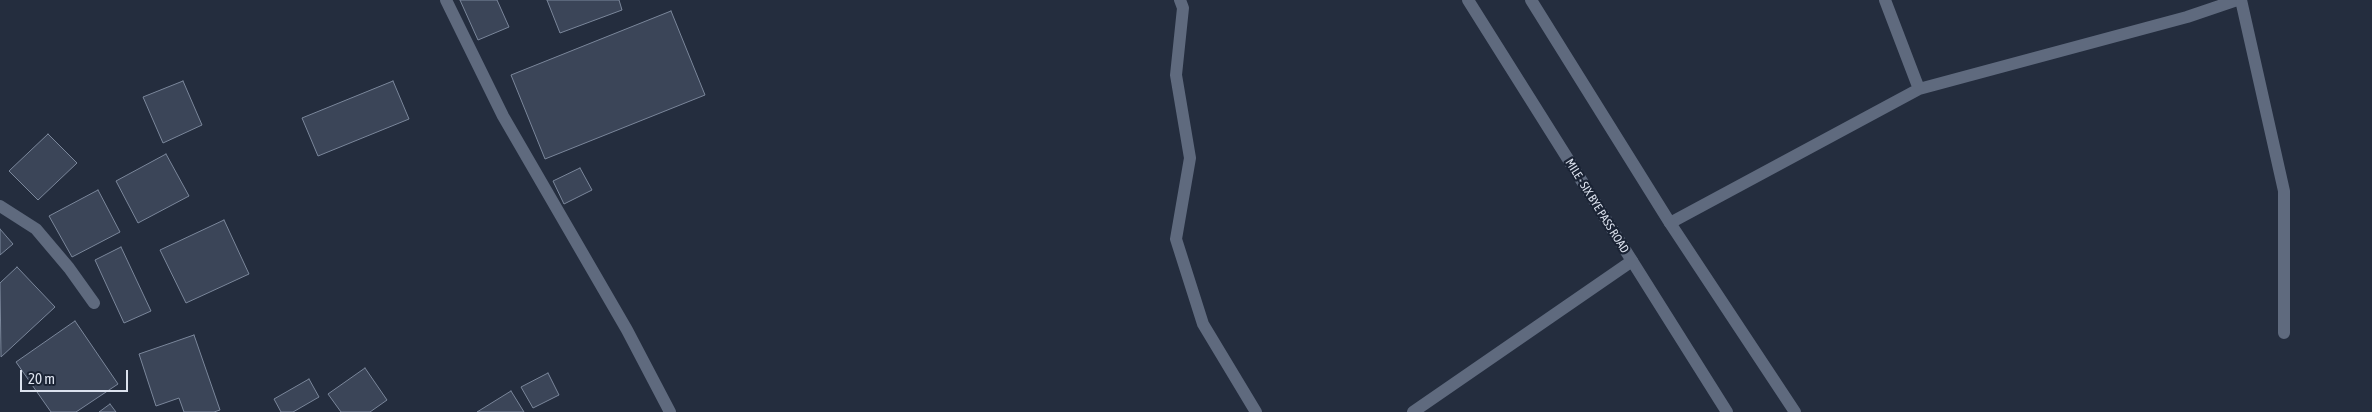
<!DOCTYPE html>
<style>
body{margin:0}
#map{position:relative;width:2372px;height:412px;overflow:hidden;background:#242d3e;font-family:"Asap Condensed",sans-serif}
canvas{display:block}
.scale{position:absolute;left:20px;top:370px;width:108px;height:22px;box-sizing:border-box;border:2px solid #dce2ee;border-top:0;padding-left:6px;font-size:15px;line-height:18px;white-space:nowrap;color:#dce2ee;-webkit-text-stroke:4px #1a2334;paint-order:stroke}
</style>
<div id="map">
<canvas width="2372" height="412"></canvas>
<div class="scale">20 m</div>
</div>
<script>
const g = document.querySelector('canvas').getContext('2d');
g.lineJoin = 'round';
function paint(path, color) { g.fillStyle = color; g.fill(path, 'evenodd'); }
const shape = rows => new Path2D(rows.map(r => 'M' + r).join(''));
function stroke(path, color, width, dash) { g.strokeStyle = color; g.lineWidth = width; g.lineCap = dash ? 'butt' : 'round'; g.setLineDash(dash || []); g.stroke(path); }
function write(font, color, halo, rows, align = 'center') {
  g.font = font + ' "Asap Condensed",sans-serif'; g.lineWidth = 4.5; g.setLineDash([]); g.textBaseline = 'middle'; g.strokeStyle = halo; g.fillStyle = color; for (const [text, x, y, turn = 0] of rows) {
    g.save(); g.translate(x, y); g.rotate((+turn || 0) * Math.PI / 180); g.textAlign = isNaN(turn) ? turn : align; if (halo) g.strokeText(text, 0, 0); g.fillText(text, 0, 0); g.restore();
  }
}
const building = shape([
 [460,0,497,0,509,27,478,40,460,0],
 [547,0,619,0,622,10,560,33,547,0],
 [671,11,705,95,545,159,511,75,671,11],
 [183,81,202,125,163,143,143,97,183,81],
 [393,81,409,119,318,156,302,118,393,81],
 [48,134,77,163,38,200,9,171,48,134],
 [166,154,189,196,138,223,116,181,166,154],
 [580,168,592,190,564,204,553,181,580,168],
 [98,190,120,232,72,257,49,216,98,190],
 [224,220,249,274,186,303,160,250,224,220],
 [0,229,13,244,0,255,0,229],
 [121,247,151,311,124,323,95,260,121,247],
 [17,267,55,307,1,357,0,283,17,267],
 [75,321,118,384,76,412,51,412,16,362,75,321],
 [194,335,220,410,214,412,184,412,179,398,156,406,139,354,194,335],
 [365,368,387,400,370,412,341,412,328,394,365,368],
 [548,373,559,395,533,408,521,387,548,373],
 [309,379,319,397,293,412,281,412,274,399,309,379],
 [511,391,524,412,477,412,511,391],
 [110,404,116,412,99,412,110,404]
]);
const street = shape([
 [446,0,503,116,627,330,670,412],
 [1180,0,1183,8,1176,75,1190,158,1176,239,1203,324,1256,412],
 [1885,0,1919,89],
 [2241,0,2284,191,2284,333],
 [0,206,36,229,69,268,94,303],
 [1670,223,1919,89,2187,17,2237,0],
 [1413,412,1632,261]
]);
const secondary = shape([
 [1468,0,1727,412],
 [1531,0,1670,223,1795,412]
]);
const streetNames = [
 ["MILE - SIX BYE PASS ROAD",1597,206,58]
];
paint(building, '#3b4558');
stroke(building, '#7b879b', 1);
stroke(street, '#5f6a7e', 12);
stroke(secondary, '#5f6a7e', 12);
write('12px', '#dce2ee', '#1a2334', streetNames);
</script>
